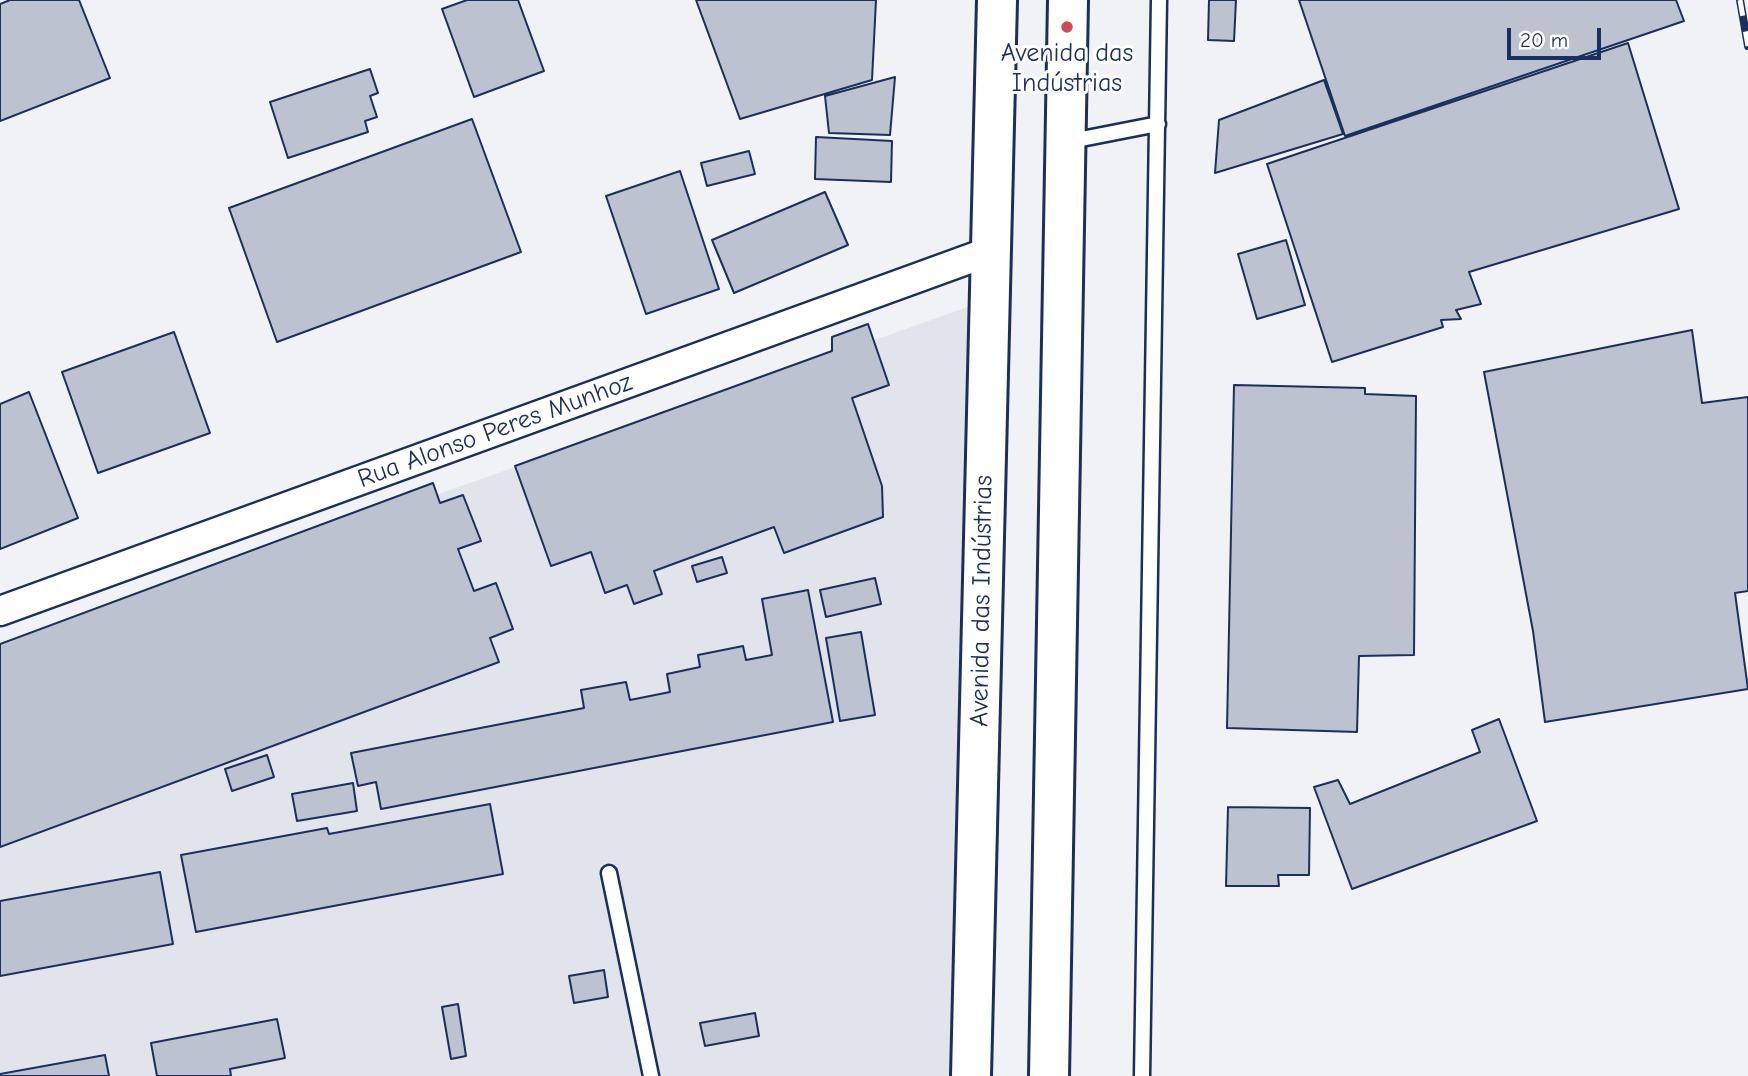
<!DOCTYPE html>
<meta charset="utf-8">
<style>
body{margin:0}
#map{position:relative;width:1748px;height:1076px;overflow:hidden;background:#f1f2f5;font-family:"Comic Neue",sans-serif}
canvas{display:block}
.scale{position:absolute;left:1507px;top:28px;width:94px;height:32px;box-sizing:border-box;border:4px solid #1b2f5e;border-top:0;padding-left:9px;font-size:21px;line-height:24px;white-space:nowrap;color:#1b2f5e;-webkit-text-stroke:5px #fff;paint-order:stroke}
</style>
<div id="map">
<canvas width="1748" height="1076"></canvas>
<div class="scale">20 m</div>
</div>
<script>
const g = document.querySelector('canvas').getContext('2d');
g.lineJoin = 'round';
function paint(path, color) { g.fillStyle = color; g.fill(path, 'evenodd'); }
const shape = rows => new Path2D(rows.map(r => 'M' + r).join(''));
function stroke(path, color, width, dash) { g.strokeStyle = color; g.lineWidth = width; g.lineCap = dash ? 'butt' : 'round'; g.setLineDash(dash || []); g.stroke(path); }
function write(font, color, halo, rows, align = 'center') {
  g.font = font + ' "Comic Neue",sans-serif'; g.lineWidth = 6; g.setLineDash([]); g.textBaseline = 'middle'; g.strokeStyle = halo; g.fillStyle = color; for (const [text, x, y, turn = 0] of rows) {
    g.save(); g.translate(x, y); g.rotate((+turn || 0) * Math.PI / 180); g.textAlign = isNaN(turn) ? turn : align; if (halo) g.strokeText(text, 0, 0); g.fillText(text, 0, 0); g.restore();
  }
}
const built = shape([
 [999,296,984,1076,0,1076,0,649]
]);
const building = shape([
 [10,0,79,0,110,78,0,121,0,4,10,0],
 [467,0,518,0,544,71,474,97,442,9,467,0],
 [696,0,876,0,872,80,740,119,696,0],
 [1209,0,1236,0,1234,41,1208,40,1209,0],
 [1299,0,1676,0,1684,21,1345,136,1299,0],
 [1628,43,1679,209,1469,272,1481,304,1456,310,1461,319,1441,320,1443,327,1332,362,1267,164,1628,43],
 [370,69,378,93,370,96,377,117,365,121,368,132,288,158,270,102,370,69],
 [895,77,890,135,829,133,825,96,895,77],
 [1324,80,1343,134,1215,173,1219,120,1324,80],
 [472,119,521,252,277,342,229,208,472,119],
 [816,137,892,141,891,182,815,179,816,137],
 [749,151,755,174,707,186,701,163,749,151],
 [680,171,719,289,646,314,606,196,680,171],
 [825,192,848,245,734,293,712,240,825,192],
 [1286,240,1305,305,1257,319,1238,254,1286,240],
 [868,324,889,385,852,398,882,486,883,517,784,553,774,527,654,571,662,594,634,604,627,585,605,593,591,552,551,566,515,466,832,351,832,337,868,324],
 [1692,330,1702,403,1748,397,1748,591,1735,593,1748,689,1545,722,1533,631,1484,372,1692,330],
 [174,332,210,433,98,473,62,372,174,332],
 [1234,385,1365,388,1365,394,1416,396,1414,655,1359,656,1357,732,1227,728,1234,385],
 [29,392,78,518,0,549,0,404,29,392],
 [433,483,440,503,463,495,481,541,458,549,474,591,496,583,513,629,490,638,499,662,0,847,0,644,433,483],
 [722,557,727,573,697,582,692,566,722,557],
 [875,578,881,604,826,617,820,590,875,578],
 [808,590,833,722,381,809,376,782,358,786,351,753,584,708,581,690,626,682,630,700,670,692,667,674,700,667,698,655,743,646,746,660,772,655,762,599,808,590],
 [861,632,875,715,840,721,826,638,861,632],
 [1499,719,1537,821,1352,889,1314,787,1338,780,1350,804,1480,752,1472,730,1499,719],
 [267,755,274,777,232,791,225,769,267,755],
 [353,783,357,811,297,821,292,794,353,783],
 [490,804,503,874,196,932,181,855,327,828,329,834,490,804],
 [1228,807,1310,808,1309,875,1278,875,1279,886,1226,886,1228,807],
 [160,872,173,944,0,976,0,901,160,872],
 [604,970,608,997,574,1003,569,976,604,970],
 [458,1004,466,1056,451,1059,442,1007,458,1004],
 [755,1013,759,1036,705,1046,700,1023,755,1013],
 [277,1019,285,1058,230,1069,231,1076,157,1076,151,1043,277,1019],
 [105,1055,109,1076,0,1076,0,1074,105,1055]
]);
const lane = shape([
 [1066,142,1158,124],
 [609,873,651,1076],
 [1142,1076,1159,0]
]);
const street = shape([
 [0,611,991,251]
]);
const secondary = shape([
 [971,1076,997,0]
]);
const primary = shape([
 [1049,1076,1068,0]
]);
const rail = shape([
 [1740,0,1748,46]
]);
const markers = [
 [1067,27,7,"#d1495b"]
];
const poiNames = [
 ["Avenida das",1067,54],
 ["Indústrias",1067,84]
];
const streetNames = [
 ["Rua Alonso Peres Munhoz",495,431,-20],
 ["Avenida das Indústrias",982,601,-89]
];
paint(built, '#e1e4ea');
paint(building, '#bcc2d0');
stroke(building, '#1b2f5e', 2);
stroke(lane, '#1b2f5e', 19);
stroke(street, '#1b2f5e', 33);
stroke(secondary, '#1b2f5e', 44);
stroke(primary, '#1b2f5e', 44);
stroke(lane, '#fff', 14);
stroke(street, '#fff', 28);
stroke(secondary, '#fff', 38);
stroke(primary, '#fff', 38);
stroke(rail, '#1b2f5e', 8);
stroke(rail, '#fff', 5, [16]);
for (const [x, y, r, color] of markers) { const dot = new Path2D(); dot.arc(x, y, r, 0, 2 * Math.PI); g.fillStyle = color; g.fill(dot); stroke(dot, '#fff', 2.5); }
write('26px', '#1b2f5e', '#fff', poiNames);
write('26px', '#1b2f5e', '#fff', streetNames);
</script>
